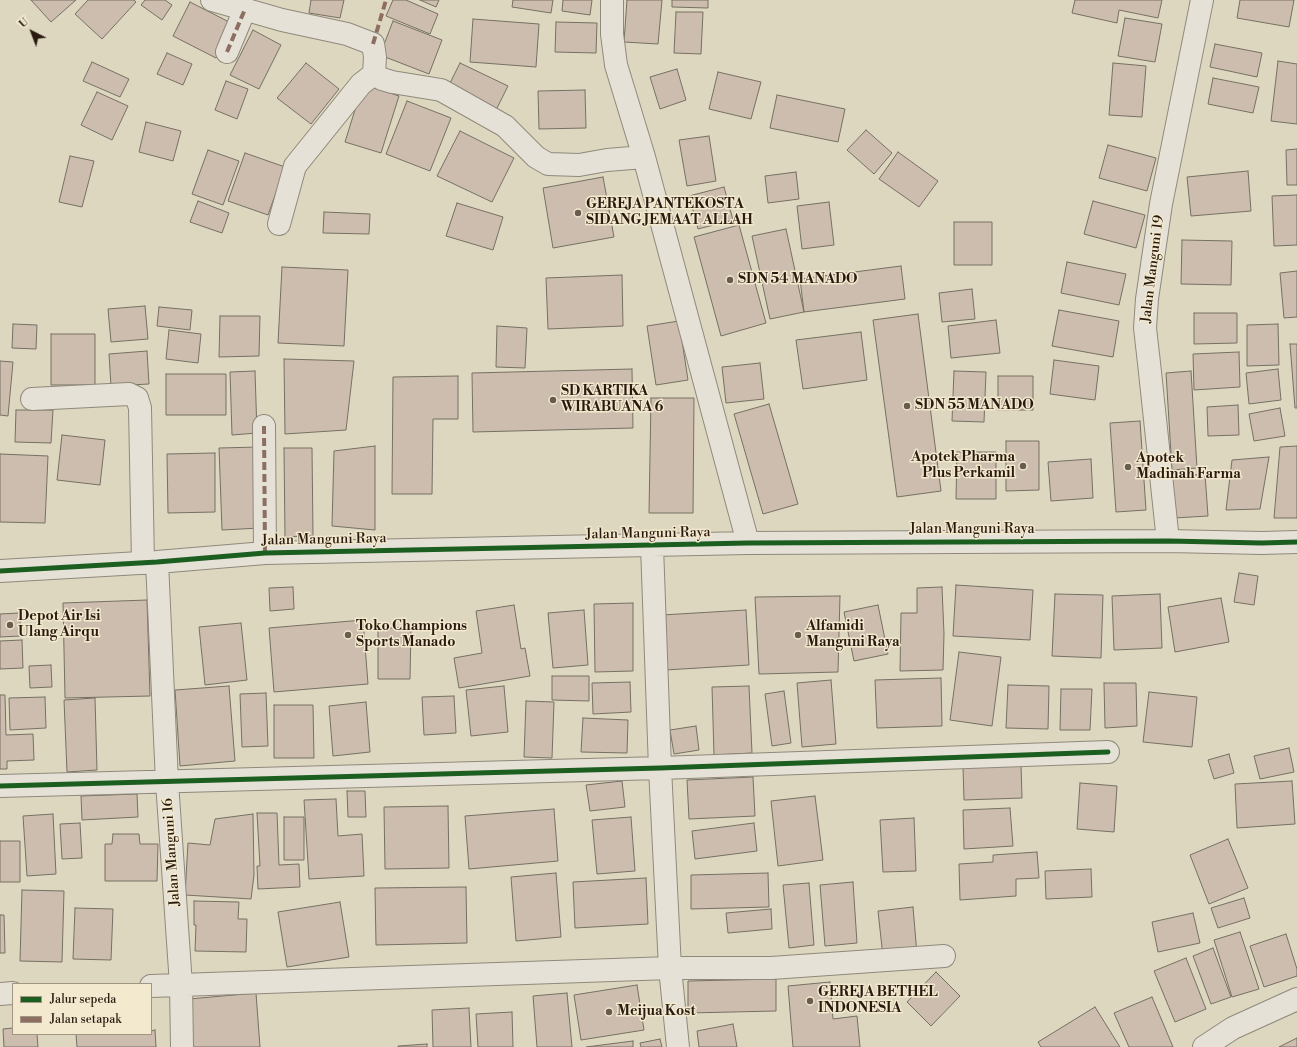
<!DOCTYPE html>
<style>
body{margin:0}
#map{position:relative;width:1297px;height:1047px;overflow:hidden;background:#ded7c0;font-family:"Libre Bodoni",serif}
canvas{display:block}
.legend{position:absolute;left:12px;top:983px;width:140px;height:52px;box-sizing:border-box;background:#f2e9ce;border:1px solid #a29682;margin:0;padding:5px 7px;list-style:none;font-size:12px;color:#29190f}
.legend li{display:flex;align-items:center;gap:8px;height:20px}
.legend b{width:20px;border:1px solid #a29682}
.north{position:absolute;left:12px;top:12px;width:40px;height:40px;-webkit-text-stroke:3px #f2e9ce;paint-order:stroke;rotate:318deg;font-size:11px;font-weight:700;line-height:16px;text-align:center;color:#29190f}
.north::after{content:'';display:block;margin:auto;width:14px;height:18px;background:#29190f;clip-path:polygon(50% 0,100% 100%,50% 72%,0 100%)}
</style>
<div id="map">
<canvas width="1297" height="1047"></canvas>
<ul class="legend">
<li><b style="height:5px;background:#1b5e20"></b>Jalur sepeda</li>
<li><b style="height:5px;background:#8d6e63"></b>Jalan setapak</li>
</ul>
<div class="north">U</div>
</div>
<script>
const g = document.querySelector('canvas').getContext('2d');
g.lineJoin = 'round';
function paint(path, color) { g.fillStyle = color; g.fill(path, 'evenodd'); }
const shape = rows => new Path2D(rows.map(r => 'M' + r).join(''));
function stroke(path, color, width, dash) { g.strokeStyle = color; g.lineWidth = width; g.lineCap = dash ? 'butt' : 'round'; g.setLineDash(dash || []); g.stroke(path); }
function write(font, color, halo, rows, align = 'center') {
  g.font = font + ' "Libre Bodoni",serif'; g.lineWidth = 3; g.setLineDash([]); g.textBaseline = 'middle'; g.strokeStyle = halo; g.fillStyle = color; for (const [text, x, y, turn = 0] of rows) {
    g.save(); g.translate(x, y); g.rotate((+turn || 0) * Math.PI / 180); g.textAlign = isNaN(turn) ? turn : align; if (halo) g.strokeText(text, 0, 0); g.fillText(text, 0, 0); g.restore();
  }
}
const building = shape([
 [31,0,76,0,51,22,31,0],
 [88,0,134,0,136,2,102,39,75,14,88,0],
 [145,0,165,0,172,5,162,20,141,5,145,0],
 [311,0,344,0,340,18,309,13,311,0],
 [393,0,406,0,438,14,430,34,386,16,393,0],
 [420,0,439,0,436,7,420,0],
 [513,0,553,0,551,13,512,7,513,0],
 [563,0,592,0,590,15,562,11,563,0],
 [627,0,662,0,658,44,624,42,627,0],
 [672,0,708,0,708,8,672,7,672,0],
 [1075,0,1162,0,1158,18,1119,10,1117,23,1072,13,1075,0],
 [1240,0,1294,0,1289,27,1237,18,1240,0],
 [190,2,233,24,216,58,173,36,190,2],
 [676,12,703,12,701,54,674,53,676,12],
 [1125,18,1162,24,1155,62,1118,56,1125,18],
 [473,19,539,24,536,67,470,62,473,19],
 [393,21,442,40,429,74,380,55,393,21],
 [556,22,597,23,596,53,555,52,556,22],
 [253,30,281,45,259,89,230,75,253,30],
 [1215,44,1262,53,1257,77,1210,67,1215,44],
 [167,53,192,64,183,85,157,74,167,53],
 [1278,61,1297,64,1297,124,1271,121,1278,61],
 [92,62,129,79,120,97,83,81,92,62],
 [306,63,339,89,311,124,277,98,306,63],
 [460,63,508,86,495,112,447,89,460,63],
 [1113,63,1146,66,1142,117,1109,115,1113,63],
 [677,69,686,100,660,109,650,77,677,69],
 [718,72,761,82,751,119,709,109,718,72],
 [1213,78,1259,87,1253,113,1208,104,1213,78],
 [226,81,248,89,237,119,215,110,226,81],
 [363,84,399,96,381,153,345,142,363,84],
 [585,90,586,128,539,129,538,91,585,90],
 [97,92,128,106,112,140,81,125,97,92],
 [777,95,845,109,838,142,770,128,777,95],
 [407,101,451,118,430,171,386,154,407,101],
 [146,122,181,131,173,161,139,152,146,122],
 [866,130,892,153,874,174,847,150,866,130],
 [460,131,514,158,492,202,437,176,460,131],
 [709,136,716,181,687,186,679,140,709,136],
 [1108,145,1156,158,1147,191,1099,178,1108,145],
 [1297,149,1297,185,1287,185,1286,150,1297,149],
 [208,150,239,161,223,205,192,194,208,150],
 [898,152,938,181,919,207,879,179,898,152],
 [245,153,285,167,268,215,228,201,245,153],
 [70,156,94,161,82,207,59,202,70,156],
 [1248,171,1251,211,1191,216,1187,177,1248,171],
 [796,172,799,199,768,203,765,176,796,172],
 [603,177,614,237,553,248,543,188,603,177],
 [724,187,733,220,698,229,689,196,724,187],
 [1297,195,1297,245,1274,246,1272,196,1297,195],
 [198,201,229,213,222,233,190,222,198,201],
 [1093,201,1145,215,1136,248,1084,234,1093,201],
 [829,202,834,245,802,249,797,206,829,202],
 [457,203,503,217,493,250,446,236,457,203],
 [324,212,370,214,369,234,323,233,324,212],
 [954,222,992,222,992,265,954,265,954,222],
 [739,225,766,323,721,336,694,237,739,225],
 [786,229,804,312,770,319,752,236,786,229],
 [1182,240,1232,241,1231,285,1181,284,1182,240],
 [1067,262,1126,274,1119,305,1061,293,1067,262],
 [901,266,905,299,804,312,800,279,901,266],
 [282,267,348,270,344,346,278,343,282,267],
 [1297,271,1297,317,1284,318,1280,273,1297,271],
 [622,275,623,326,548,329,546,278,622,275],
 [972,289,975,319,942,322,939,293,972,289],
 [145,306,148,339,111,342,108,309,145,306],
 [159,307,192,310,190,330,157,326,159,307],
 [1059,310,1119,321,1113,357,1052,346,1059,310],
 [1194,313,1237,313,1237,343,1194,344,1194,313],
 [918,314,941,491,897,497,873,320,918,314],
 [220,316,260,316,259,356,219,357,220,316],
 [996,320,1000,353,951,358,948,326,996,320],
 [679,321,688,380,656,385,647,326,679,321],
 [13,324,37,325,36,349,12,348,13,324],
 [1278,324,1279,365,1247,366,1247,325,1278,324],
 [497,326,527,328,525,368,496,367,497,326],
 [169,330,201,334,198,363,166,359,169,330],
 [861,332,867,380,803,389,796,340,861,332],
 [51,334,95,334,95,385,51,385,51,334],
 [1290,344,1297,344,1297,408,1295,408,1290,344],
 [147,351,149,384,111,386,109,354,147,351],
 [1239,352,1240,387,1194,390,1193,354,1239,352],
 [284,359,354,361,346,430,285,434,284,359],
 [1054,360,1099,366,1095,400,1050,394,1054,360],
 [0,361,13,362,8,416,0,415,0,361],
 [760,363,764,399,726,403,722,367,760,363],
 [632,369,633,428,473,432,472,373,632,369],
 [1278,369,1281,400,1249,404,1246,373,1278,369],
 [255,371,257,433,232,435,230,372,255,371],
 [954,371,986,372,984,422,952,421,954,371],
 [1191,371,1197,468,1172,470,1166,373,1191,371],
 [166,374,226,374,226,415,166,415,166,374],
 [458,376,458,419,433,419,432,494,392,494,393,377,458,376],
 [998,376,1033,376,1033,410,998,410,998,376],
 [651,398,694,398,693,513,649,513,651,398],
 [769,404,798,504,763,514,734,414,769,404],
 [1238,405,1239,435,1208,436,1207,407,1238,405],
 [1280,408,1285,436,1254,441,1249,414,1280,408],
 [16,410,53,410,51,443,15,442,16,410],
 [1140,421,1146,510,1116,512,1110,423,1140,421],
 [62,435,105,440,100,485,57,480,62,435],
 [1006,441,1039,441,1039,490,1006,491,1006,441],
 [375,446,375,530,332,526,334,451,375,446],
 [1297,446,1297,518,1274,518,1280,447,1297,446],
 [259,447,260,528,222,530,219,448,259,447],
 [284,448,312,448,313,536,285,537,284,448],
 [957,452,996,452,996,499,956,499,957,452],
 [215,453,215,512,168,513,167,454,215,453],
 [0,454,48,456,45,523,0,522,0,454],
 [1269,457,1260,509,1226,510,1232,460,1269,457],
 [1091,459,1093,498,1051,501,1048,462,1091,459],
 [1205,474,1208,516,1174,518,1171,477,1205,474],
 [1239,573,1258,576,1254,605,1234,602,1239,573],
 [956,585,1033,590,1030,640,953,636,956,585],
 [293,587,294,609,270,611,269,588,293,587],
 [942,587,944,634,943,670,900,671,901,613,917,613,917,588,942,587],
 [1055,594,1103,595,1101,658,1052,656,1055,594],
 [1160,594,1162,648,1114,650,1112,596,1160,594],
 [840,596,838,672,759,674,755,597,840,596],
 [1221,598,1229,642,1175,652,1168,607,1221,598],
 [147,600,150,696,65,698,63,603,147,600],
 [633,603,633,671,595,672,594,604,633,603],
 [514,605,521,649,525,648,530,676,459,688,454,658,482,653,476,611,514,605],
 [878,605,888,654,854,661,844,612,878,605],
 [584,610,588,665,553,668,548,613,584,610],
 [746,610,749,665,665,670,662,615,746,610],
 [20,613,20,636,0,637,0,614,20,613],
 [363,620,368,684,274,692,269,628,363,620],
 [241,623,247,680,205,685,199,627,241,623],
 [378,628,411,628,410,679,378,679,378,628],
 [22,640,23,668,0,669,0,641,22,640],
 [959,652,1001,657,992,726,950,720,959,652],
 [51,665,52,687,30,688,29,666,51,665],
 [552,676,589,676,589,701,552,700,552,676],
 [941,678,942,726,877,728,875,680,941,678],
 [831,680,836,744,802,747,797,683,831,680],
 [630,682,631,712,593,714,592,683,630,682],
 [1104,683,1136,683,1137,726,1105,728,1104,683],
 [1008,685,1049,686,1048,729,1006,728,1008,685],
 [229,686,235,761,180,766,175,690,229,686],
 [504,686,508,732,471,736,466,690,504,686],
 [749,686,752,753,714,755,712,687,749,686],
 [1061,689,1092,689,1090,730,1060,730,1061,689],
 [784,691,791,743,772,746,765,694,784,691],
 [1149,692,1197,697,1192,747,1143,742,1149,692],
 [266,693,268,746,242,747,240,694,266,693],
 [0,695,5,695,6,735,33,734,34,760,7,761,7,769,0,769,0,695],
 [454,696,456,733,424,735,422,697,454,696],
 [45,697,46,728,10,730,9,698,45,697],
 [95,698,97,770,67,772,64,700,95,698],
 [526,701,554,702,552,758,524,757,526,701],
 [366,702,370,752,333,756,329,706,366,702],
 [274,705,313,705,314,758,274,758,274,705],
 [583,718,628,720,627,753,581,752,583,718],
 [696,726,699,750,674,754,670,730,696,726],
 [1289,748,1294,772,1260,779,1254,756,1289,748],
 [1229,754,1234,773,1214,779,1208,760,1229,754],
 [1021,765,1022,798,964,800,963,767,1021,765],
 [753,777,755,816,689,819,687,780,753,777],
 [622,781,625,807,590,811,586,785,622,781],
 [1292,781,1295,824,1237,828,1235,784,1292,781],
 [1080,783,1117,786,1114,832,1077,829,1080,783],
 [347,791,365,791,366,817,348,817,347,791],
 [137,794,138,817,82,820,81,796,137,794],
 [815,796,823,860,778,866,771,801,815,796],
 [336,799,338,836,362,834,364,876,309,879,304,800,336,799],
 [448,806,449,868,385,869,384,807,448,806],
 [1010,808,1013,846,964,849,963,810,1010,808],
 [554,809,558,861,469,869,465,816,554,809],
 [257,813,277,813,279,865,299,864,300,887,258,889,257,866,260,866,257,813],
 [53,814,56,874,27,876,23,816,53,814],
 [253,814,254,875,251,899,185,895,188,843,210,845,215,819,253,814],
 [284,817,304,817,304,860,284,860,284,817],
 [631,817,635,871,597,874,592,820,631,817],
 [914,818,916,871,883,872,880,820,914,818],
 [80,823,82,858,62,859,60,824,80,823],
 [754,823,757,851,695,859,692,831,754,823],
 [113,834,139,834,140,844,158,844,157,881,105,881,105,844,112,844,113,834],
 [1228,839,1248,888,1209,904,1190,855,1228,839],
 [0,841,20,841,20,882,0,882,0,841],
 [1037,852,1039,878,1016,879,1016,896,960,900,959,864,993,862,993,855,1037,852],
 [1091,869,1092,897,1046,899,1045,871,1091,869],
 [556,873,561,937,516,941,511,877,556,873],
 [768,873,769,907,691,909,691,875,768,873],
 [646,878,648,924,575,928,573,882,646,878],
 [853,882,857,943,825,946,820,885,853,882],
 [809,883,814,945,789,948,783,885,809,883],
 [466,887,467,943,376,945,375,888,466,887],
 [22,890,64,891,62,962,20,961,22,890],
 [1244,898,1250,918,1218,928,1211,908,1244,898],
 [194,901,239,902,238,919,247,919,246,952,195,951,196,925,194,925,194,901],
 [340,902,349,957,287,967,278,912,340,902],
 [913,907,917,954,883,957,878,911,913,907],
 [75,908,113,909,111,960,73,959,75,908],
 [771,909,772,929,728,933,726,913,771,909],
 [1193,913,1200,943,1158,952,1152,922,1193,913],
 [0,915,4,915,5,953,0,953,0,915],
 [1240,932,1259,989,1232,997,1214,940,1240,932],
 [1286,934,1297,969,1297,976,1264,987,1250,946,1286,934],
 [1213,948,1231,997,1211,1004,1193,956,1213,948],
 [1186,958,1206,1009,1175,1022,1154,971,1186,958],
 [936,972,960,996,931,1026,907,1002,936,972],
 [776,979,776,1011,688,1013,688,981,776,979],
 [830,982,833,1019,857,1016,860,1047,793,1047,788,986,830,982],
 [637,985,644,1030,581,1040,574,995,637,985],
 [256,993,260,1047,193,1047,189,999,256,993],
 [567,993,572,1047,537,1047,533,996,567,993],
 [1152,997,1173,1047,1129,1047,1114,1013,1152,997],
 [1095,1007,1120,1047,1041,1047,1038,1042,1095,1007],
 [469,1008,471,1047,433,1047,432,1010,469,1008],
 [512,1012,513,1047,478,1047,476,1014,512,1012],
 [733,1024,737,1047,699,1047,697,1031,733,1024],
 [13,1028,13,1034,37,1034,38,1047,4,1047,3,1029,13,1028],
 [155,1030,156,1047,77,1047,76,1034,151,1034,151,1031,155,1030],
 [1297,1038,1297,1047,1279,1047,1297,1038],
 [660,1039,662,1047,641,1047,640,1043,660,1039],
 [633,1041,633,1047,586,1047,633,1041],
 [427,1044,427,1047,398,1047,398,1046,427,1044]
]);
const minor = shape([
 [212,0,282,20,347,34,373,44,375,57,374,74],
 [612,0,612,34,616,65,644,157,748,543],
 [227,52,245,9],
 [374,74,382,79,392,82,441,90,505,126,536,157,548,164,579,165,607,160,644,157],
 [279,224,295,166,361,84,374,74],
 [32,399,129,394,137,398,140,408,143,563],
 [264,426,265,553],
 [1168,541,1149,363,1145,328,1147,299,1161,204,1202,0],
 [652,546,660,768,670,968,678,1047],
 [157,562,167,782,181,985,182,1047],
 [0,571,157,562,265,553,748,543,1168,541,1262,543,1297,542],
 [0,786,660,768,1108,752],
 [151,986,670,968,771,968,944,956],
 [0,994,13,993],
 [1204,1047,1233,1028,1297,999]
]);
const quiet = shape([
 [373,44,386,0],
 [227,52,245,9],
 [264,426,265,553]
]);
const cycleway = shape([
 [0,571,157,562,265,553,748,543,1168,541,1262,543,1297,542],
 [0,786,660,768,1108,752]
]);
const markers = [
 [578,213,4,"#685c4d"],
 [730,280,4,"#685c4d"],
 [553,400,4,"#685c4d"],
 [907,406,4,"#685c4d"],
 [1023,466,4,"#685c4d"],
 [1128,467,4,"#685c4d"],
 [10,625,4,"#685c4d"],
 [348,635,4,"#685c4d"],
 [798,635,4,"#685c4d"],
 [810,1001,4,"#685c4d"],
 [609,1012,4,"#685c4d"]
];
const poiNames = [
 ["GEREJA PANTEKOSTA",586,205],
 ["SIDANG JEMAAT ALLAH",586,221],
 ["SDN 54 MANADO",738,280],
 ["SD KARTIKA",561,392],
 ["WIRABUANA 6",561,408],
 ["SDN 55 MANADO",915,406],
 ["Apotek Pharma",1015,458,"right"],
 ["Plus Perkamil",1015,474,"right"],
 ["Apotek",1136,459],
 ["Madinah Farma",1136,475],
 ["Depot Air Isi",18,617],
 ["Ulang Airqu",18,633],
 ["Toko Champions",356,627],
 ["Sports Manado",356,643],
 ["Alfamidi",806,627],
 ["Manguni Raya",806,643],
 ["GEREJA BETHEL",818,993],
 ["INDONESIA",818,1009],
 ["Meijua Kost",617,1012]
];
const streetNames = [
 ["Jalan Manguni 19",1153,269,-83],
 ["Jalan Manguni Raya",972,530],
 ["Jalan Manguni Raya",648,534,-1],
 ["Jalan Manguni Raya",324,540,-1],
 ["Jalan Manguni 16",172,852,-94]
];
paint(building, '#ccbdae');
stroke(building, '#767063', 1);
stroke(minor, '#8f897b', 24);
stroke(minor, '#e5e1d6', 22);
stroke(quiet, '#8d6e63', 4, [8, 4]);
stroke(cycleway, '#1b5e20', 5);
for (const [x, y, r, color] of markers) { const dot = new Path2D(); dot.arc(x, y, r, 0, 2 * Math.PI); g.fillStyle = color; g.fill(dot); stroke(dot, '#f2e9ce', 1.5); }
write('bold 14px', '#29190f', '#f2e9ce', poiNames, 'left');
write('14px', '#29190f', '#f2e9ce', streetNames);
</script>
